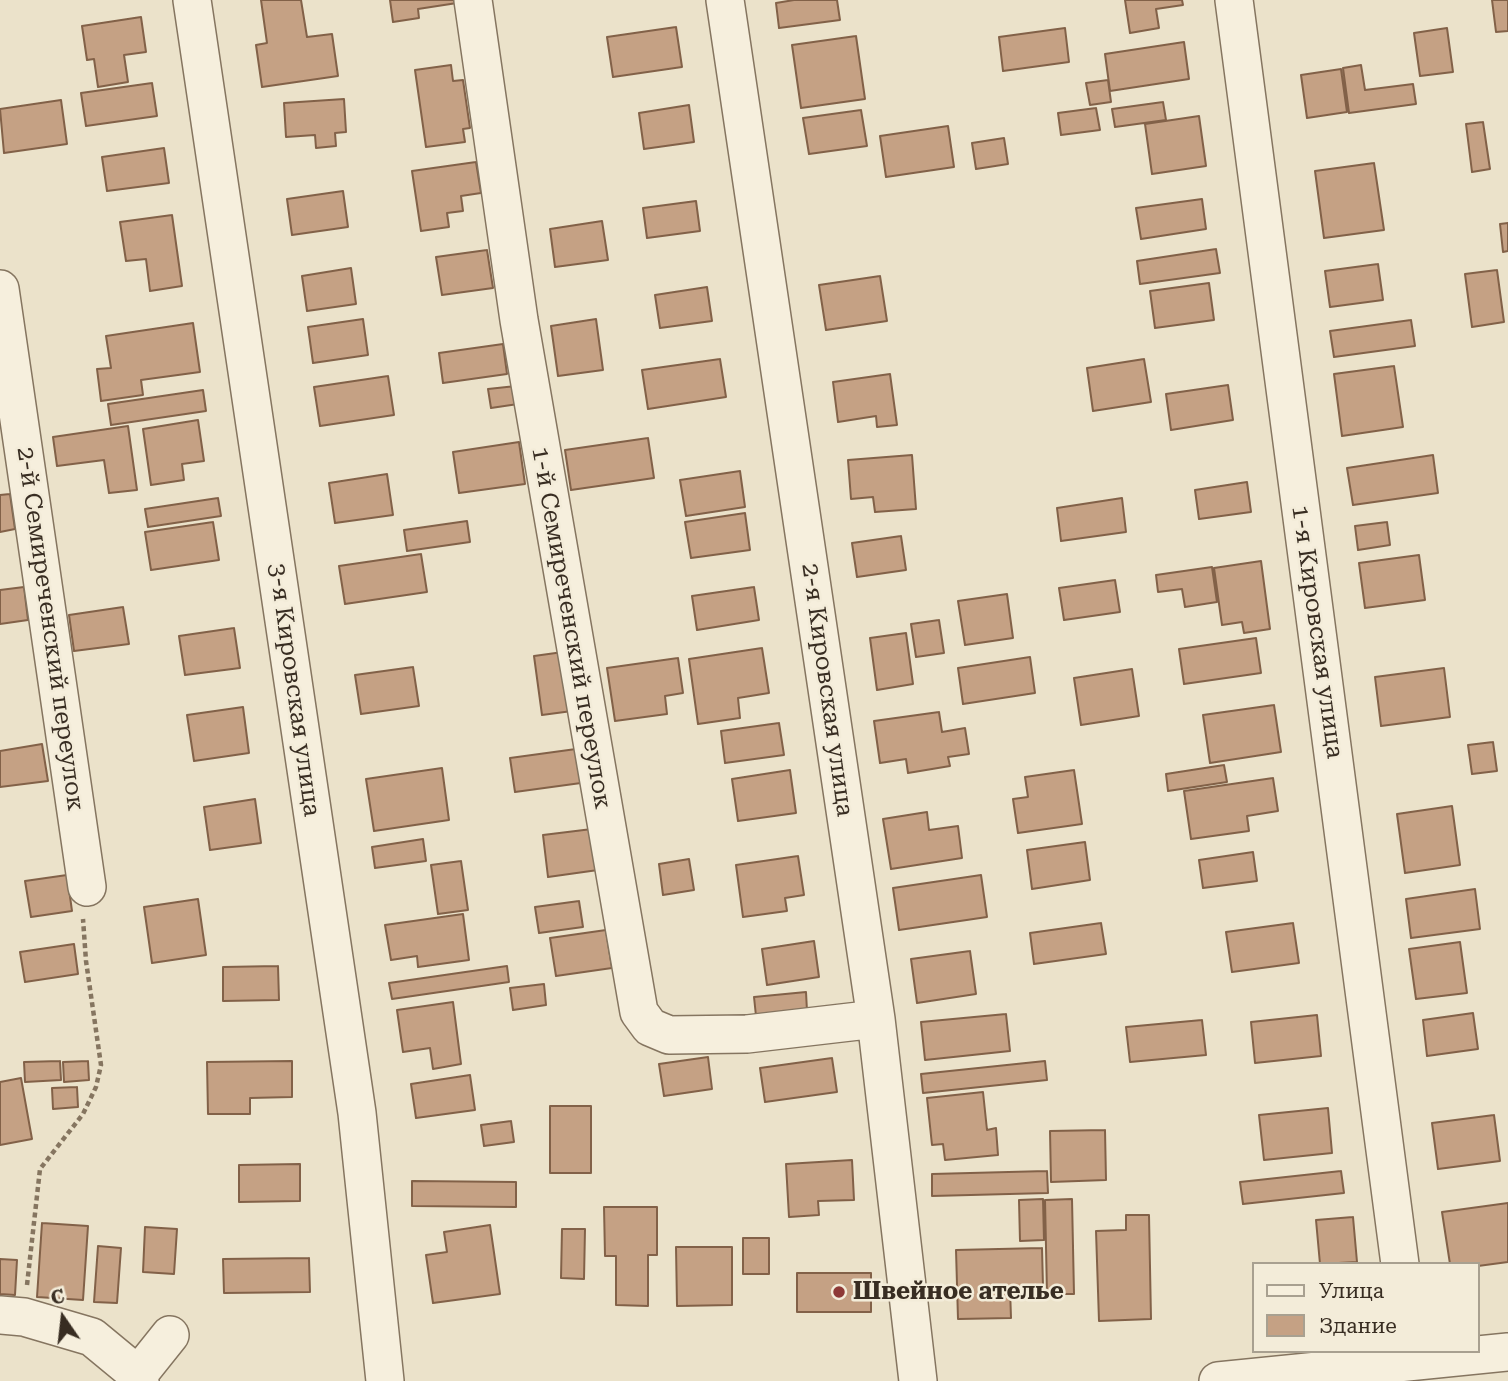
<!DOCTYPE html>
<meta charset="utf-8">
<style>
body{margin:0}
#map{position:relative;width:1508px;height:1381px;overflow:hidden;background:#ebe2ca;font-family:"Roboto Serif",serif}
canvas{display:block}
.legend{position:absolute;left:1252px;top:1262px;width:228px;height:91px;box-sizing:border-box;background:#f3ecd9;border:2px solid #a8a090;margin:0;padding:9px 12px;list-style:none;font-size:21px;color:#382d22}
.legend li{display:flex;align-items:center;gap:14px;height:35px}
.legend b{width:35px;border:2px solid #a8a090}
.north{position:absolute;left:28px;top:1283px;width:70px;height:70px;-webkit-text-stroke:5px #f3ecd9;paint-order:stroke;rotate:346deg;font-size:19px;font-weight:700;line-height:28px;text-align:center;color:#382d22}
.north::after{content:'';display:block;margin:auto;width:24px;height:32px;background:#382d22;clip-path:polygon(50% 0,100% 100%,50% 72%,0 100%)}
</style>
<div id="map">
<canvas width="1508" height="1381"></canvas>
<ul class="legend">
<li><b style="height:9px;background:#f6efdd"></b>Улица</li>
<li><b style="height:19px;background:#c5a184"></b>Здание</li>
</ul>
<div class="north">С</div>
</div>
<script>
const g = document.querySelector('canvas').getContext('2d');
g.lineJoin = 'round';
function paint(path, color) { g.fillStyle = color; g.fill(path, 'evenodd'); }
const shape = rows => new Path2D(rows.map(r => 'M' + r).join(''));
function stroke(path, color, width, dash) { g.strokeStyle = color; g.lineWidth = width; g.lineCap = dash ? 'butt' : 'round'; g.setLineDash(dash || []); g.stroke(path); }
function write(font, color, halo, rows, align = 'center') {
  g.font = font + ' "Roboto Serif",serif'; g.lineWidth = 5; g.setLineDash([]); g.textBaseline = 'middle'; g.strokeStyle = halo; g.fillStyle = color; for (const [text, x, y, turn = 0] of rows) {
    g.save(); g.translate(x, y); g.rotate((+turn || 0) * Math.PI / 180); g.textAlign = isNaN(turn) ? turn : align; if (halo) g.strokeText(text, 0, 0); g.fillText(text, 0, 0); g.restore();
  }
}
const building = shape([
 [261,0,301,0,307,37,332,34,338,76,262,87,256,45,267,43,261,0],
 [390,0,456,0,457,3,418,9,419,18,393,22,390,0],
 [794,0,837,0,840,20,779,28,776,3,794,0],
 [1125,0,1182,0,1183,5,1156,9,1159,28,1130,33,1125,0],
 [1492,0,1508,0,1508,31,1496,32,1492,0],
 [141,17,146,52,124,55,128,82,98,87,94,59,87,60,82,26,141,17],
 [676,27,682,67,613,77,607,37,676,27],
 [1065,28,1069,62,1003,71,999,37,1065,28],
 [1447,28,1453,72,1420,76,1414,33,1447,28],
 [856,36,865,99,801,108,792,45,856,36],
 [1184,42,1189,79,1110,91,1105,54,1184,42],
 [451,65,453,81,463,80,470,128,463,129,465,142,426,147,415,70,451,65],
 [1361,65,1365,90,1413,84,1416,104,1349,113,1343,68,1361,65],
 [1341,69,1347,112,1307,118,1301,75,1341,69],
 [1108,80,1111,102,1090,105,1086,83,1108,80],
 [152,83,157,116,86,126,81,93,152,83],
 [344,99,346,132,335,133,336,146,316,148,315,135,286,137,284,103,344,99],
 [61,100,67,144,4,153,0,109,61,100],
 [1163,102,1166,120,1115,127,1112,109,1163,102],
 [689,105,694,142,644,149,639,113,689,105],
 [1096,108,1100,130,1061,135,1058,113,1096,108],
 [861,110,867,146,809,154,803,118,861,110],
 [1199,116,1206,166,1152,174,1145,124,1199,116],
 [1483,122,1490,169,1472,172,1466,124,1483,122],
 [948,126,954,167,886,177,880,136,948,126],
 [1004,138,1008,164,976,169,972,143,1004,138],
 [164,148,169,183,107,191,102,157,164,148],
 [476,162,481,193,461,196,463,211,447,213,449,227,421,231,412,171,476,162],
 [1374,163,1384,230,1324,238,1315,171,1374,163],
 [343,191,348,227,292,235,287,199,343,191],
 [1202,199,1206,229,1141,239,1136,208,1202,199],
 [696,201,700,231,647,238,643,208,696,201],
 [172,215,182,286,150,291,146,259,126,261,120,222,172,215],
 [602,221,608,260,555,267,550,229,602,221],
 [1508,223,1508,251,1503,252,1500,224,1508,223],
 [1216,249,1220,273,1140,284,1137,261,1216,249],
 [487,250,493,288,442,295,436,257,487,250],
 [1378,264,1383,300,1330,307,1325,271,1378,264],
 [351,268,356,304,307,311,302,276,351,268],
 [1497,270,1504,322,1472,327,1465,274,1497,270],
 [880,276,887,321,826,330,819,285,880,276],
 [1209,283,1214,320,1155,328,1150,291,1209,283],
 [707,287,712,321,660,328,655,295,707,287],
 [363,319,368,355,313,363,308,327,363,319],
 [596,319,603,370,558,376,551,326,596,319],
 [1411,320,1415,346,1334,357,1330,331,1411,320],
 [193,323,200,372,141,380,143,395,101,401,97,369,111,368,106,336,193,323],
 [503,344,507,374,443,383,439,353,503,344],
 [720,359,726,397,648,409,642,370,720,359],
 [1144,359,1151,402,1093,411,1087,368,1144,359],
 [1394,366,1403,427,1342,436,1334,374,1394,366],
 [890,374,897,425,877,427,876,416,838,422,833,382,890,374],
 [388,376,394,415,320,426,314,387,388,376],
 [1228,385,1233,420,1171,430,1166,394,1228,385],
 [516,386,518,404,491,408,488,389,516,386],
 [203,390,206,411,111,425,108,404,203,390],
 [198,420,204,461,182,464,184,480,151,485,143,429,198,420],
 [128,426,137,490,109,493,104,460,57,466,53,437,128,426],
 [648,438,654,478,571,490,565,450,648,438],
 [519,442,525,484,459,493,453,452,519,442],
 [912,455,916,509,875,512,873,497,851,499,848,460,912,455],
 [1433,455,1438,493,1353,505,1347,468,1433,455],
 [740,471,745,507,686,516,680,480,740,471],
 [387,474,393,515,335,523,329,483,387,474],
 [1247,482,1251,512,1199,519,1195,490,1247,482],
 [10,494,15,529,0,532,0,495,10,494],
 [218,498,221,516,148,527,145,509,218,498],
 [1122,498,1126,532,1061,541,1057,508,1122,498],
 [745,513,750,550,691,558,685,522,745,513],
 [467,521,470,542,407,551,404,530,467,521],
 [213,522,219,560,151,570,145,532,213,522],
 [1387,522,1390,545,1358,550,1355,526,1387,522],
 [901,536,906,570,857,577,852,543,901,536],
 [421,554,427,592,345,604,339,566,421,554],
 [1419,555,1425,600,1365,608,1359,563,1419,555],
 [1261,561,1270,629,1244,633,1242,622,1222,625,1214,568,1261,561],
 [1212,567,1217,602,1185,607,1182,589,1158,592,1156,575,1212,567],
 [1115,580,1120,612,1064,620,1059,588,1115,580],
 [24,587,28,620,0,624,0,590,24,587],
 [754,587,759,620,697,630,692,596,754,587],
 [1007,594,1013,638,965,645,958,601,1007,594],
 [123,607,129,644,74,651,69,615,123,607],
 [939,620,944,653,916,657,911,624,939,620],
 [234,628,240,668,185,675,179,636,234,628],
 [906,633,913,684,877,690,870,638,906,633],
 [1256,638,1261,673,1184,684,1179,649,1256,638],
 [762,648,769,693,738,698,740,718,698,724,689,659,762,648],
 [563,652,572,711,542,715,534,656,563,652],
 [1030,657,1035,693,963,704,958,668,1030,657],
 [678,658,683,693,665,696,667,714,615,721,607,668,678,658],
 [413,667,419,706,361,714,355,675,413,667],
 [1444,668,1450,717,1381,726,1375,677,1444,668],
 [1132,669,1139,716,1081,725,1074,678,1132,669],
 [1274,705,1281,752,1210,763,1203,715,1274,705],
 [243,707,249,753,194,761,187,715,243,707],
 [939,712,942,732,965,728,969,754,948,757,950,766,908,773,906,759,880,763,874,721,939,712],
 [779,723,784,755,725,763,721,731,779,723],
 [1493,742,1497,771,1472,774,1468,745,1493,742],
 [42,744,48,781,0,787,0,751,42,744],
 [576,749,581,783,515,792,510,758,576,749],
 [1224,765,1227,782,1168,791,1166,774,1224,765],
 [442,768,449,820,374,831,366,779,442,768],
 [790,770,796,813,738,821,732,779,790,770],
 [1074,770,1082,824,1018,833,1013,799,1028,797,1025,777,1074,770],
 [1273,778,1278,811,1247,816,1249,831,1191,839,1184,791,1273,778],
 [255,799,261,843,210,850,204,807,255,799],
 [1452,806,1460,865,1405,873,1397,814,1452,806],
 [927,812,929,830,958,826,962,858,891,869,883,819,927,812],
 [592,829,598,870,548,877,543,835,592,829],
 [423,839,426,861,375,868,372,847,423,839],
 [1085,842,1090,880,1032,889,1027,850,1085,842],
 [1253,852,1257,881,1203,888,1199,860,1253,852],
 [798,856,804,895,785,898,787,911,743,917,736,865,798,856],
 [689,859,694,890,663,895,659,864,689,859],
 [461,861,468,910,438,914,431,865,461,861],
 [67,875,72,911,31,917,25,881,67,875],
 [981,875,987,917,899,930,893,888,981,875],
 [1475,889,1480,929,1411,938,1406,899,1475,889],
 [198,899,206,955,152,963,144,907,198,899],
 [579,901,583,927,539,933,535,907,579,901],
 [463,914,469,960,418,967,417,956,391,960,385,925,463,914],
 [1101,923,1106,954,1034,964,1030,933,1101,923],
 [1293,923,1299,963,1232,972,1226,932,1293,923],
 [606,930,612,968,556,976,550,938,606,930],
 [814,941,819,977,767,985,762,949,814,941],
 [1460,942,1467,993,1416,999,1409,949,1460,942],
 [74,944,78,974,25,982,20,952,74,944],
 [970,951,976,994,917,1003,911,959,970,951],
 [278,966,279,1000,223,1001,223,967,278,966],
 [507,966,509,982,392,999,389,983,507,966],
 [544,984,546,1005,513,1010,510,988,544,984],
 [806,992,807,1011,756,1016,754,997,806,992],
 [453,1002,461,1064,433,1069,430,1048,403,1052,397,1010,453,1002],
 [1473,1013,1478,1049,1427,1056,1423,1020,1473,1013],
 [1006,1014,1010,1051,925,1060,921,1022,1006,1014],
 [1317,1015,1321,1056,1255,1063,1251,1022,1317,1015],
 [1202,1020,1206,1055,1130,1062,1126,1027,1202,1020],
 [708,1057,712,1089,664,1096,659,1064,708,1057],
 [832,1058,837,1092,765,1102,760,1068,832,1058],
 [60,1061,61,1080,25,1082,24,1062,60,1061],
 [88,1061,89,1080,64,1082,63,1062,88,1061],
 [292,1061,292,1097,250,1098,250,1114,208,1114,207,1062,292,1061],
 [1045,1061,1047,1080,923,1093,921,1074,1045,1061],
 [470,1075,475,1110,416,1118,411,1084,470,1075],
 [21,1078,32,1139,0,1145,0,1082,21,1078],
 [77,1087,78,1107,53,1109,52,1088,77,1087],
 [983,1092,987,1130,996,1128,998,1155,945,1160,943,1144,932,1145,927,1098,983,1092],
 [550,1106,591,1106,591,1173,550,1173,550,1106],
 [1328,1108,1332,1153,1264,1160,1259,1115,1328,1108],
 [1494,1115,1500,1161,1438,1169,1432,1123,1494,1115],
 [511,1121,514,1142,484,1146,481,1125,511,1121],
 [1105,1130,1106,1180,1051,1182,1050,1131,1105,1130],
 [852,1160,854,1200,818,1201,819,1215,789,1217,786,1164,852,1160],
 [300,1164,300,1201,239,1202,239,1165,300,1164],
 [1047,1171,1048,1193,932,1196,932,1174,1047,1171],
 [1341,1171,1344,1193,1243,1204,1240,1182,1341,1171],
 [412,1181,516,1182,516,1207,412,1206,412,1181],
 [1043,1199,1044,1240,1020,1241,1019,1200,1043,1199],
 [1072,1199,1074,1294,1047,1294,1045,1200,1072,1199],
 [1508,1203,1508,1262,1478,1266,1450,1264,1442,1212,1508,1203],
 [604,1207,657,1207,657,1255,648,1255,648,1306,616,1305,616,1256,605,1256,604,1207],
 [1126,1215,1149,1215,1151,1319,1099,1321,1096,1231,1126,1230,1126,1215],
 [1353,1217,1357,1262,1320,1264,1316,1220,1353,1217],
 [42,1223,88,1226,83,1300,37,1297,42,1223],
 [490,1225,500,1294,433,1303,426,1255,447,1252,444,1232,490,1225],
 [145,1227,177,1229,174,1274,143,1272,145,1227],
 [562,1229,585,1229,584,1279,561,1278,562,1229],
 [743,1238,769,1238,769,1274,743,1274,743,1238],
 [98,1246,121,1248,117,1303,94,1302,98,1246],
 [676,1247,732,1247,732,1305,677,1306,676,1247],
 [1042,1248,1043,1287,1010,1288,1011,1318,958,1319,956,1250,1042,1248],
 [309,1258,310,1292,224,1293,223,1259,309,1258],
 [0,1259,17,1260,15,1295,0,1294,0,1259],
 [797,1273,871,1273,871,1312,797,1312,797,1273]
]);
const path = shape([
 [27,1285,40,1169,83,1114,96,1087,101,1065,86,961,83,919]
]);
const minor = shape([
 [192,0,357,1113,385,1381],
 [473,0,519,320,639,1012,650,1027,669,1035,747,1034,876,1019],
 [725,0,876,1019,918,1381],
 [1234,0,1400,1264],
 [0,289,87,887],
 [0,1315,24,1317,92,1337,138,1375,140,1381],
 [138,1375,170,1335],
 [1218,1381,1508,1352]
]);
const markers = [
 [839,1292,7,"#8e3936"]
];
const streetNames = [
 ["1-й Семиреченский переулок",571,628,80],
 ["2-й Семиреченский переулок",50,629,82],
 ["1-я Кировская улица",1317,632,82],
 ["3-я Кировская улица",294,690,82],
 ["2-я Кировская улица",827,690,82]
];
const poiNames = [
 ["Швейное ателье",853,1292]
];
paint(building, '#c5a184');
stroke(building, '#826148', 2);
stroke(minor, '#857560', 40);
stroke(path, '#857560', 4.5, [5, 3.5]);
stroke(minor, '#f6efdd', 37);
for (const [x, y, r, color] of markers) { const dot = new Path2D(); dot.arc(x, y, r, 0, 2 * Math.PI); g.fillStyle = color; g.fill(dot); stroke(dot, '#f3ecd9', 2.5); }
write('24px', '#382d22', '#f3ecd9', streetNames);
write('bold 24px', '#382d22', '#f3ecd9', poiNames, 'left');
</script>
